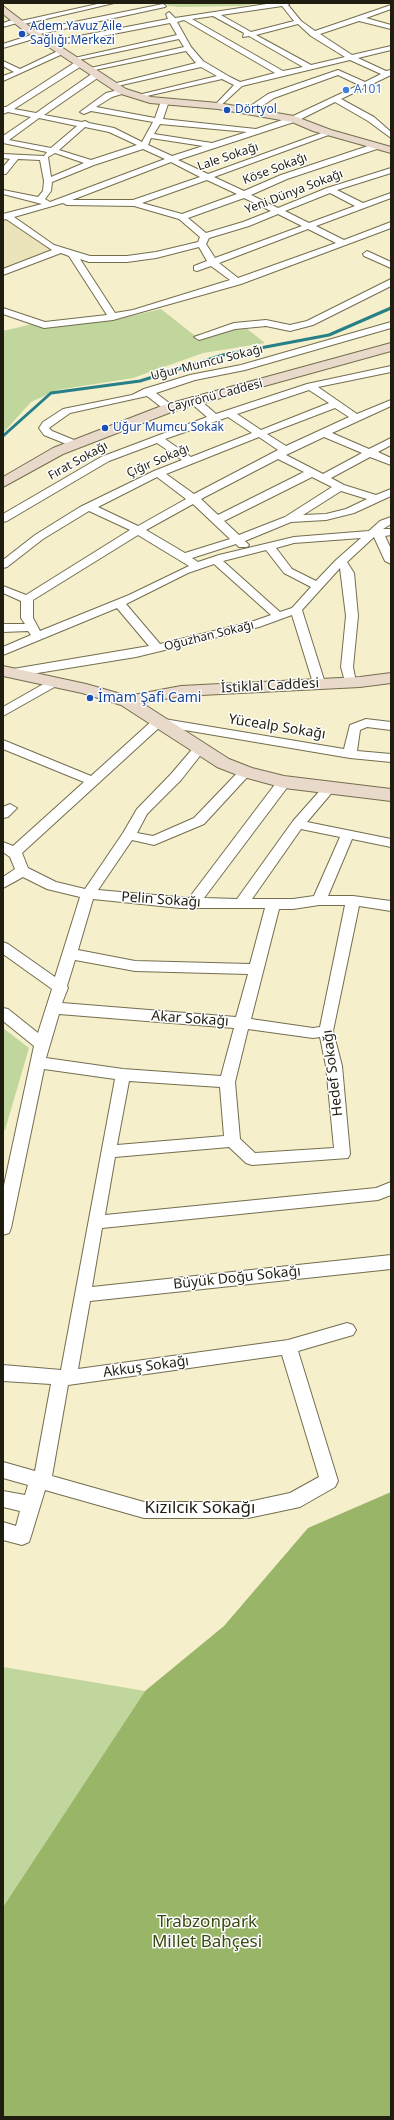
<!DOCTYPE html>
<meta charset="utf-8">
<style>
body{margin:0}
#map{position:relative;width:394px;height:2120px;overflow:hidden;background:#f5efcc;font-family:"Noto Sans",sans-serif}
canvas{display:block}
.frame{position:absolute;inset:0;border:4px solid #1f1d10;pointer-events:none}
</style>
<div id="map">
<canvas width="394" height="2120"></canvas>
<div class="frame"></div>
</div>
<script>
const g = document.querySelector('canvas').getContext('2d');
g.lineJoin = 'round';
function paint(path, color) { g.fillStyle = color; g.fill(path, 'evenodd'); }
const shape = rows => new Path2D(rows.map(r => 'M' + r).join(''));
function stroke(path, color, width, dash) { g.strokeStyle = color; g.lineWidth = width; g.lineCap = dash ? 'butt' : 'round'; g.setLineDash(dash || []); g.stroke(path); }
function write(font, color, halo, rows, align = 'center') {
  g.font = font + ' "Noto Sans",sans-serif'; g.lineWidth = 3; g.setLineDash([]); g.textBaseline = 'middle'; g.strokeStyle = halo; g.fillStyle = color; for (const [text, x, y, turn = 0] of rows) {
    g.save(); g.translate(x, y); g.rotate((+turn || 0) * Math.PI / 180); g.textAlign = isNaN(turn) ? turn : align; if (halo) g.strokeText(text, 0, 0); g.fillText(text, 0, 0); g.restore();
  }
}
const built = shape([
 [14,216,54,244,77,252,49,256,3,273,3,219]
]);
const green = shape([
 [165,3,261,3,241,6,180,7,169,6],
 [161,309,194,335,246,328,265,343,203,353,133,378,57,390,31,402,3,433,3,331,41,322,114,320],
 [3,1028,29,1048,5,1130,3,1129],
 [3,1667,145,1691,3,1907]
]);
const forest = shape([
 [391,1492,391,2117,3,2117,3,1907,145,1691,224,1626,308,1528]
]);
const stream = shape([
 [3,436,51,393,140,381,223,355,329,335,391,308]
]);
const street = shape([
 [102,3,114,3,20,25,17,23,3,27,3,23,18,18,21,21,102,3],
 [273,3,290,3,288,5,301,21,315,31,391,5,391,9,366,18,391,25,391,29,359,21,320,34,352,55,391,46,391,50,358,58,386,71,391,70,391,75,341,99,374,117,391,132,391,138,368,121,335,102,297,121,178,160,208,174,327,131,334,133,214,177,244,191,281,175,374,144,380,144,380,148,287,179,251,195,278,208,327,188,391,168,391,173,337,190,363,203,391,193,391,198,316,226,344,240,391,222,391,228,241,284,113,320,44,328,3,314,3,308,45,322,107,315,69,256,61,253,3,275,3,269,52,250,6,219,3,220,3,214,42,204,3,194,3,190,38,197,43,191,44,181,40,160,18,159,6,174,3,174,3,167,10,159,3,158,3,154,44,156,47,152,3,143,3,136,31,117,8,112,3,114,3,107,6,107,14,102,77,61,83,61,83,65,14,109,36,113,93,73,99,73,99,77,44,115,82,122,85,121,89,123,114,128,142,142,153,122,91,111,84,114,80,112,106,93,122,89,126,91,125,93,112,97,96,107,155,118,161,101,165,99,169,101,163,119,256,129,291,117,359,85,338,75,274,98,252,113,246,113,246,109,268,94,338,70,365,82,381,74,350,60,242,86,218,108,214,106,234,85,222,79,138,98,134,96,217,76,201,67,113,87,109,85,196,63,186,51,90,71,86,69,184,47,179,39,74,61,70,59,177,35,170,23,51,46,48,46,48,42,168,19,166,14,169,12,175,18,273,3],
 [282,6,294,21,251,32,221,15,282,6],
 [213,16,244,33,243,37,249,36,303,67,283,71,192,19,213,16],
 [184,20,275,73,240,82,230,77,203,61,191,47,177,22,184,20],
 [298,24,311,36,345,57,311,65,256,35,298,24],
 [39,118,77,126,51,148,9,140,39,118],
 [160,124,247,132,212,143,154,134,160,124],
 [85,127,109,132,137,145,91,160,59,150,85,127],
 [151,138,203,146,172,156,148,145,151,138],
 [143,149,165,159,50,202,45,199,51,191,52,182,94,165,143,149],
 [55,153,84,163,51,177,48,157,55,153],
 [171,162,200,177,133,200,72,200,171,162],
 [207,180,237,194,182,214,142,203,207,180],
 [330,193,355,206,309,223,285,211,330,193],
 [244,198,271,211,243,222,206,233,188,218,244,198],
 [63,203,67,205,134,206,179,219,200,237,198,242,156,252,127,256,90,256,54,245,14,217,63,203],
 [278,214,302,226,215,258,206,244,209,238,249,226,278,214],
 [308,229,336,243,238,278,219,263,308,229],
 [199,247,207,261,194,266,194,270,197,271,211,266,230,280,133,310,115,313,80,259,89,262,127,262,156,258,199,247],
 [163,4,166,6,165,7,40,34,40,37,3,48,3,44,31,35,30,31,163,4],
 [60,50,67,52,3,81,3,76,14,72,3,66,3,61,20,69,60,50],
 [367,251,391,262,391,268,364,256,363,254,367,251],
 [391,279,391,286,313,325,290,331,266,326,235,329,199,340,194,337,234,323,266,320,290,325,307,321,391,279],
 [391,322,391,328,245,370,195,380,156,393,173,406,173,410,165,410,147,396,70,413,49,428,52,431,79,442,80,444,79,446,71,446,44,435,39,428,43,422,63,409,132,395,144,389,190,375,241,365,391,322],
 [391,366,391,372,318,387,357,414,391,400,391,406,332,433,369,449,391,438,391,445,378,452,391,458,391,465,370,457,331,478,344,485,376,495,391,489,391,496,354,513,326,520,291,522,245,541,249,545,247,547,239,547,236,544,192,558,198,562,219,555,294,537,369,531,380,521,391,517,391,524,383,529,391,529,391,535,385,536,391,549,391,564,385,561,374,537,347,562,354,573,358,616,353,667,356,682,354,685,346,685,341,667,346,616,340,568,302,610,325,683,323,686,315,686,313,683,292,615,259,627,136,657,13,677,9,676,7,673,9,670,13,669,149,646,117,608,3,655,3,647,31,635,28,631,3,632,3,624,25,624,21,618,21,601,3,593,3,586,26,595,130,530,89,511,43,539,7,567,3,568,3,560,35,535,80,507,154,471,182,460,157,443,109,461,7,521,3,522,3,514,101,457,207,417,192,404,192,400,200,400,216,414,307,384,391,366],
 [309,390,329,403,261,430,237,414,309,390],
 [335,408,349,417,286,446,267,434,335,408],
 [228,417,252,433,191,457,165,439,228,417],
 [259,437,278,450,194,494,166,474,259,437],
 [324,437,362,453,323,474,286,455,324,437],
 [278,459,304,472,218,515,201,499,278,459],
 [157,477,186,499,138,526,98,507,157,477],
 [312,477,332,487,285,517,239,535,224,521,312,477],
 [341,491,367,499,346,509,326,514,303,515,341,491],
 [193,504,230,539,185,553,146,530,193,504],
 [138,535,189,566,129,595,40,631,33,618,33,600,138,535],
 [361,538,336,560,316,581,292,569,276,548,294,543,361,538],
 [266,550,284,573,311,587,292,608,280,612,223,561,266,550],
 [214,564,271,615,251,622,160,644,126,604,188,573,214,564],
 [54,678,60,682,58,685,3,716,3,707,54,678],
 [158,718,344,749,350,725,366,719,391,722,391,730,367,727,360,730,357,751,391,754,391,762,350,758,161,726,22,853,28,868,56,882,85,889,123,833,137,809,171,774,195,746,199,745,203,746,205,749,203,752,181,780,147,814,137,833,153,836,194,818,241,769,251,769,252,772,204,824,154,845,132,840,98,890,189,898,279,779,284,778,289,779,290,782,289,785,204,898,237,899,293,821,324,786,329,785,335,789,307,822,391,839,391,847,352,839,328,896,353,896,391,901,391,911,359,906,333,1031,342,1066,350,1154,348,1158,252,1165,246,1163,229,1147,115,1157,105,1215,376,1188,391,1182,391,1195,378,1200,102,1228,92,1287,391,1255,391,1269,90,1301,78,1369,288,1340,347,1323,353,1325,356,1330,353,1335,298,1351,338,1481,335,1487,300,1507,248,1518,144,1518,45,1490,31,1536,29,1542,22,1545,3,1540,3,1522,16,1526,20,1511,3,1507,3,1491,25,1495,28,1485,3,1478,3,1462,35,1471,51,1384,3,1381,3,1365,61,1370,115,1079,44,1069,11,1228,9,1233,3,1235,3,1190,34,1046,3,1021,3,1008,8,1009,38,1033,52,989,3,954,3,942,8,944,55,977,80,897,47,889,23,877,3,888,3,877,15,869,10,857,3,852,3,842,13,846,84,782,3,749,3,740,91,776,154,719,158,718],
 [301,829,340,837,314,896,293,899,252,899,301,829],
 [93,899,180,908,265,908,250,964,135,961,78,950,93,899],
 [319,905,345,905,320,1027,313,1028,251,1019,279,909,293,909,319,905],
 [75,960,135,971,248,974,236,1017,62,1003,68,988,67,986,75,960],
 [59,1014,234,1028,221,1076,123,1069,46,1058,59,1014],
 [248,1029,313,1038,320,1037,326,1066,334,1148,255,1153,240,1139,235,1082,248,1029],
 [129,1081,220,1087,224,1136,117,1145,129,1081],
 [282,1355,319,1477,290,1493,248,1502,144,1502,52,1476,68,1385,282,1355],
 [10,804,17,808,8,817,3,818,3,807,10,804]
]);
const secondary = shape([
 [3,6,29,26,126,89,151,97,218,103,294,116,331,130,391,147,391,153,313,131,292,122,218,109,150,103,118,93,23,30,3,14,3,6],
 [391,343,391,351,174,411,63,454,3,487,3,477,53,448,164,405,391,343],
 [3,666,86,684,128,696,181,686,360,677,391,673,391,683,360,687,181,696,142,703,229,759,252,768,284,776,391,789,391,801,284,788,240,776,217,767,121,705,82,693,3,676,3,666]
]);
const markers = [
 [22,34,4,"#1a4fb4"],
 [346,90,4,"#3f7fe0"],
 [227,110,4,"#1a4fb4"],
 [105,428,4,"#1a4fb4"],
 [90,698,4,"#1a4fb4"]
];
const farTransitnames = [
 ["Adem Yavuz Aile",30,27],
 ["Sağlığı Merkezi",30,41],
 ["Dörtyol",235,110],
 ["Uğur Mumcu Sokak",113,428]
];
const farShopnames = [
 ["A101",354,90]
];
const farStreetnames = [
 ["Lale Sokağı",228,157,-19],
 ["Köse Sokağı",275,169,-21],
 ["Yeni Dünya Sokağı",294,192,-21],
 ["Uğur Mumcu Sokağı",207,363,-14],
 ["Çayırönü Caddesi",215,396,-15],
 ["Fırat Sokağı",78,461,-29],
 ["Çığır Sokağı",158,461,-23],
 ["Oğuzhan Sokağı",209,636,-14]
];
const streetNames = [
 ["İstiklal Caddesi",270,686,-3],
 ["Yücealp Sokağı",277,727,9],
 ["Pelin Sokağı",161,900,4],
 ["Akar Sokağı",190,1019,4],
 ["Hedef Sokağı",333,1073,-97],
 ["Büyük Doğu Sokağı",237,1278,-6],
 ["Akkuş Sokağı",146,1367,-8]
];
const transitNames = [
 ["İmam Şafi Cami",98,698]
];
const nearStreetnames = [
 ["Kızılcık Sokağı",200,1508]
];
const nearParknames = [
 ["Trabzonpark",207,1922],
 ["Millet Bahçesi",207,1942]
];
paint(built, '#ebe4ba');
paint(green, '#c1d69d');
paint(forest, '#99b567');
stroke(stream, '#277f88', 3);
stroke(street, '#746e4f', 2);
stroke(secondary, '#746e4f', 2);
paint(street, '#fff');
paint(secondary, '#e8d9ca');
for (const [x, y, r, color] of markers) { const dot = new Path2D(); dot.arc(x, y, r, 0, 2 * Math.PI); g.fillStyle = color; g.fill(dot); stroke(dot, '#fff', 1.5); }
write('12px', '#164399', '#fff', farTransitnames, 'left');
write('12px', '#366cbe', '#fff', farShopnames, 'left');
write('12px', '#1f1d10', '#fff', farStreetnames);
write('14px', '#1f1d10', '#fff', streetNames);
write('14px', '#164399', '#fff', transitNames, 'left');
write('17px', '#1f1d10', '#fff', nearStreetnames);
write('17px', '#394a11', '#fff', nearParknames);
</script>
